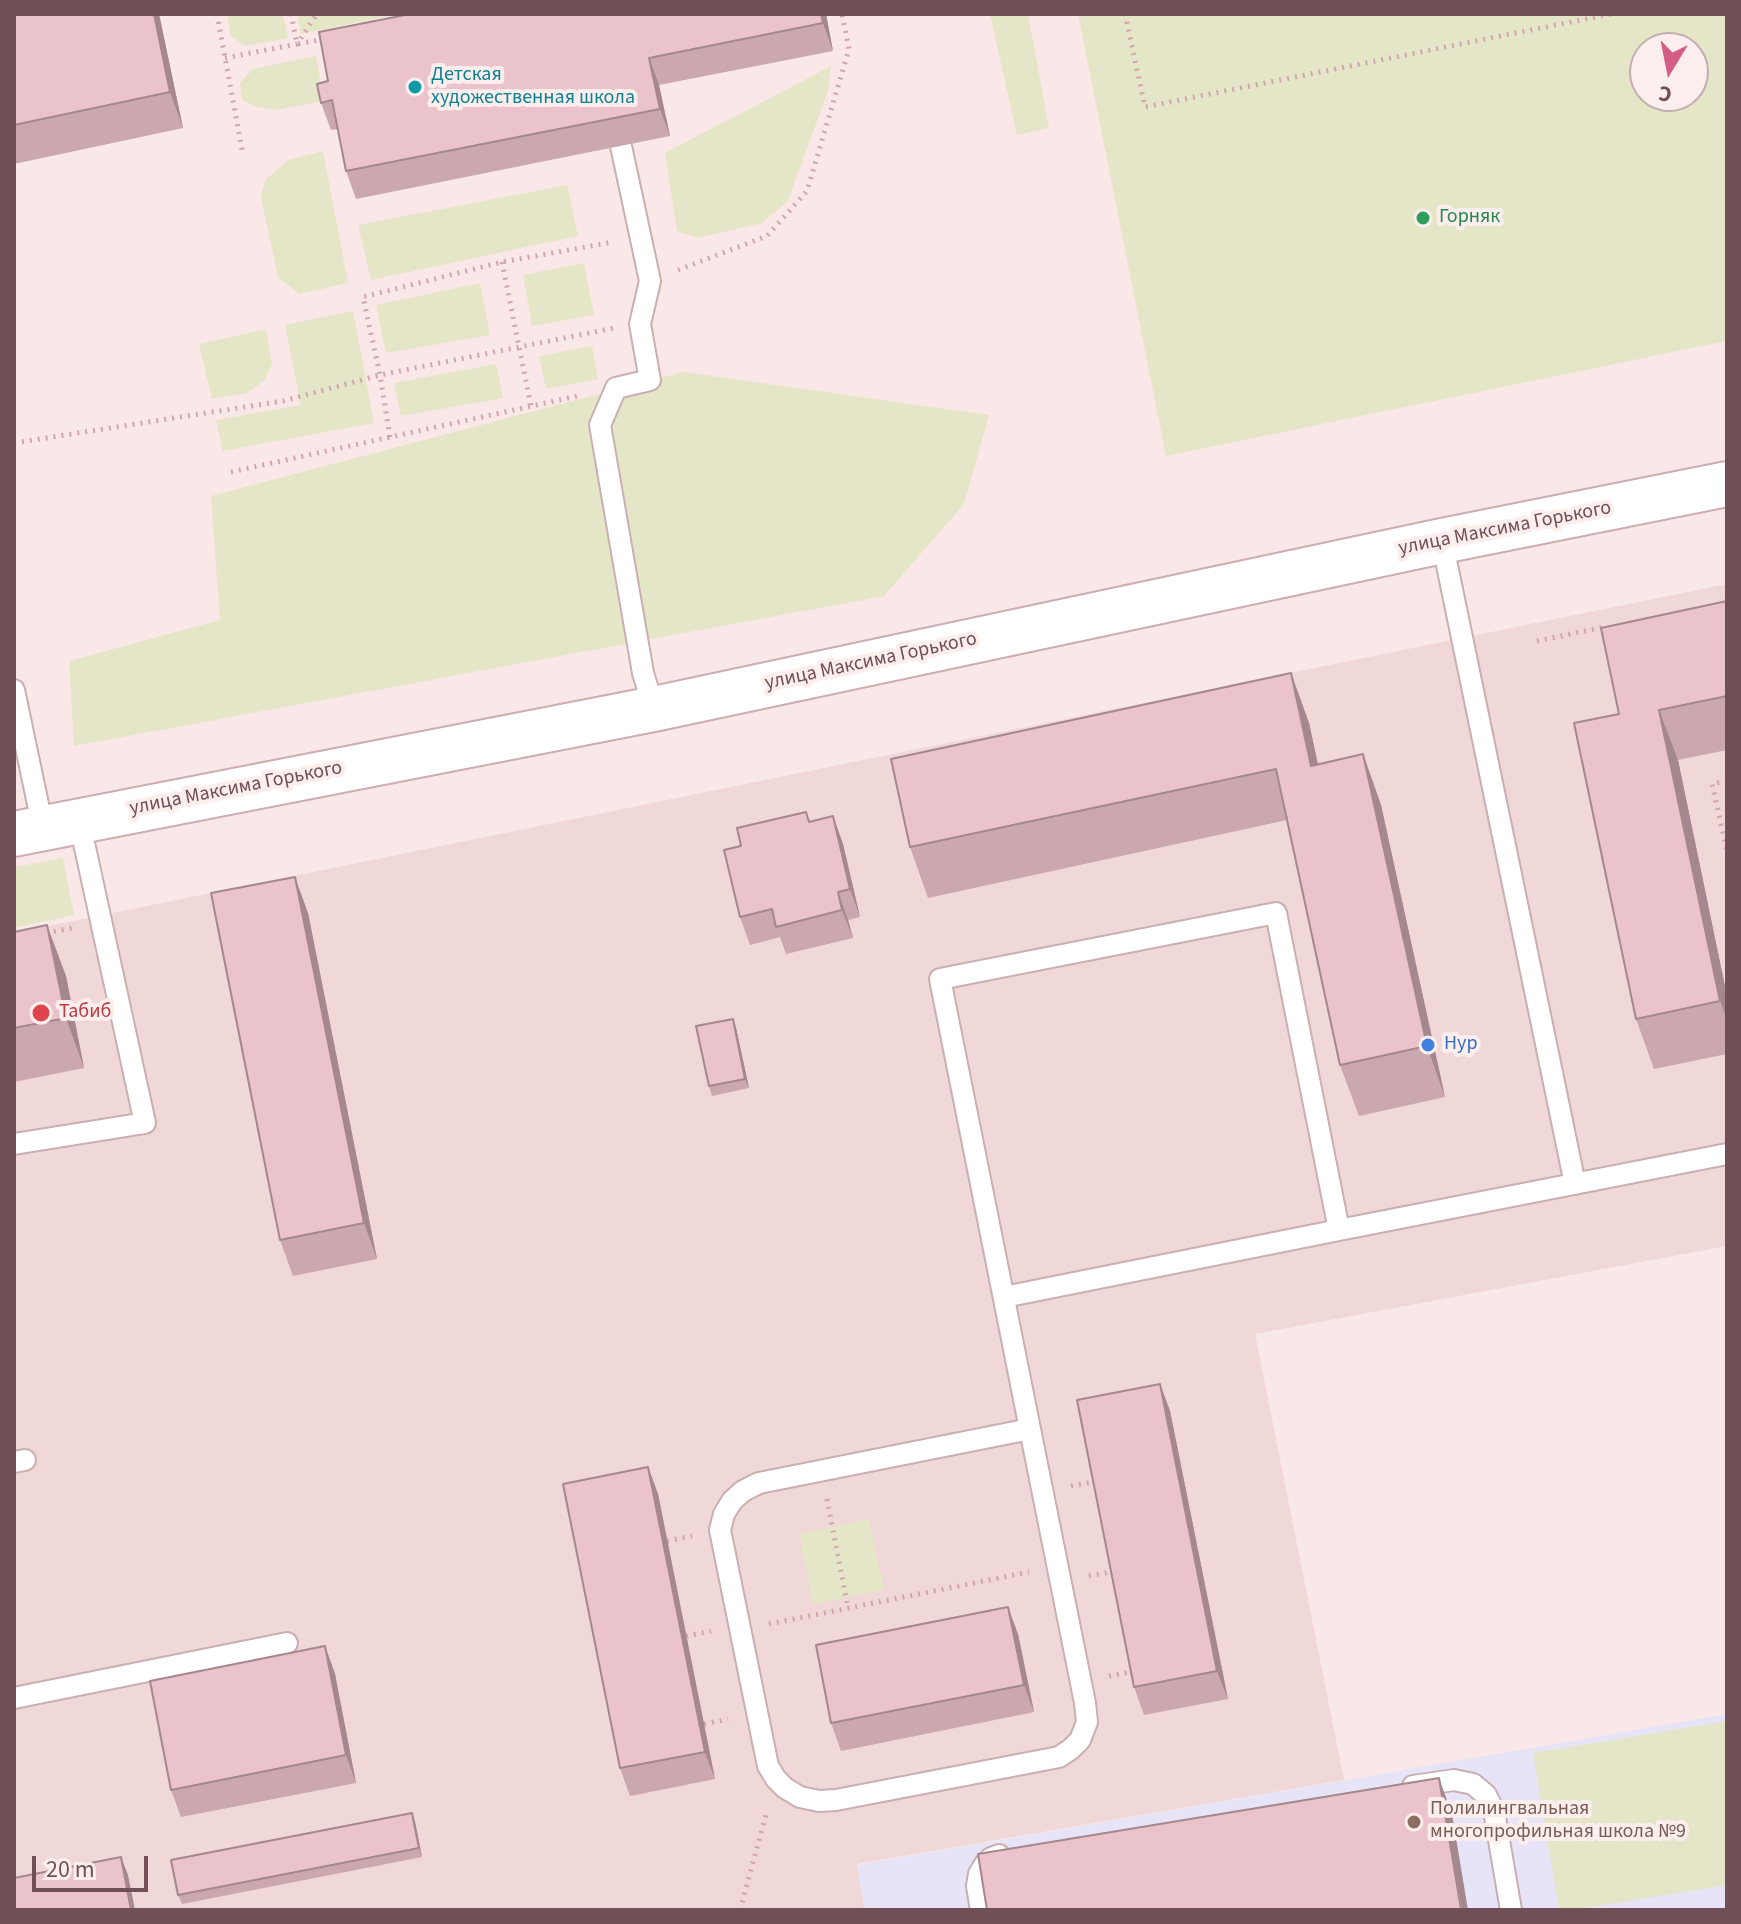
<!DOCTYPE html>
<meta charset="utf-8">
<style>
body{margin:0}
#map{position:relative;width:1741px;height:1924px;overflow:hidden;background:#fae8e8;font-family:"Source Sans 3",sans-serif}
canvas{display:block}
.frame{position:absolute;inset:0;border:16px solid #704f56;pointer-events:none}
.north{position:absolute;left:1629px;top:32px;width:80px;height:80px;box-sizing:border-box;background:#fdeeee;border:2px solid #c5aeb1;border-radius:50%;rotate:190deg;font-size:22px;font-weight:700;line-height:32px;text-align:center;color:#704f56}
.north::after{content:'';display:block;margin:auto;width:28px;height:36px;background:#d45c85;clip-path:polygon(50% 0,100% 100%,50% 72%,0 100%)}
.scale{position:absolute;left:32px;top:1856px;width:116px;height:36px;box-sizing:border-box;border:4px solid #704f56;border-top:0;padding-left:10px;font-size:24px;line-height:28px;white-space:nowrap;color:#704f56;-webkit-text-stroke:6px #fdeeee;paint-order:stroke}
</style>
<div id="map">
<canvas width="1741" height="1924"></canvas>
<div class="frame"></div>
<div class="north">С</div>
<div class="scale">20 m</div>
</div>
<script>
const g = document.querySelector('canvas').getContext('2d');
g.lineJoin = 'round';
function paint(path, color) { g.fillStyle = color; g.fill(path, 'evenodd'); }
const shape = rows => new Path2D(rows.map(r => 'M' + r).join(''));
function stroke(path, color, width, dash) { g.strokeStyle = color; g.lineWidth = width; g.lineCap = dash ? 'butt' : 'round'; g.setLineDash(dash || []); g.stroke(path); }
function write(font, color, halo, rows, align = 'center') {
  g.font = font + ' "Source Sans 3",sans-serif'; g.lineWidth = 8; g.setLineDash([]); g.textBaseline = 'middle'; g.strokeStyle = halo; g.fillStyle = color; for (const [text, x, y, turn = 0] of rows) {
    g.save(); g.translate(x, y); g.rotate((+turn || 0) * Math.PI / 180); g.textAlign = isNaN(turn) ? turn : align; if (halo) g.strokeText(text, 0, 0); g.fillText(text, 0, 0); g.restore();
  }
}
const residential = shape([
 [1727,584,1727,1246,1255,1334,1344,1780,857,1864,865,1910,14,1910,14,933]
]);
const education = shape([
 [1727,1714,1727,1910,865,1910,857,1865]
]);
const green = shape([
 [227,14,283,14,288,38,245,46,231,36],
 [297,14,398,14,301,34],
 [990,14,1028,14,1049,128,1017,135],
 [1078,14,1727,14,1727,341,1166,456],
 [1645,48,1693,48,1693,96,1645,96],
 [316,56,324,101,276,110,257,107,242,100,240,83,253,69],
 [831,66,828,91,788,201,762,223,697,238,677,231,665,153],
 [323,151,348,283,299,294,278,277,261,197,265,180,288,160],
 [567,185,578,236,371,280,358,225],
 [584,263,594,315,532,326,523,275],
 [480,283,490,335,386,353,376,305],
 [353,311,374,423,223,451,216,420,301,405,285,325],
 [266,329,272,363,265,380,247,393,212,399,199,344],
 [592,346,598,379,546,389,539,356],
 [496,364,503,398,401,416,394,383],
 [683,372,989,415,964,504,884,596,74,746,69,661,220,620,211,496],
 [63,858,74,915,14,928,14,867],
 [869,1519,884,1590,813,1604,799,1534],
 [1727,1721,1727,1885,1573,1910,1559,1910,1533,1753]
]);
const path = shape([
 [217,14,243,155],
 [291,14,297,44,325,39],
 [1125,14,1145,107,1611,14],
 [225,58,297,44,317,14],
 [502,262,531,406],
 [678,270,767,236,807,191,849,49,842,14],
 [390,437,380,375,363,297,502,262,613,242],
 [14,443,283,401,380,375,614,328],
 [231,472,582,395],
 [1537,641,1604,627],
 [1727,781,1712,784,1727,851],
 [46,933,72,928],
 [1071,1486,1097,1481],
 [827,1499,848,1608],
 [667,1541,692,1536],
 [1089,1576,1115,1571],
 [769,1624,1029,1572],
 [686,1636,711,1631],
 [1109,1676,1135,1671],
 [704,1724,728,1719],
 [740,1910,767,1811]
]);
const service = shape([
 [621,146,650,281,640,324,650,380,616,388,600,425,643,673,654,709],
 [1442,541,1575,1184],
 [14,690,43,828],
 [14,1144,145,1123,79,820],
 [1004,1297,1339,1230],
 [1030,1429,940,979,1276,913,1339,1230,1727,1154],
 [1030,1429,1085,1703,1087,1722,1080,1740,1071,1749,1059,1757,836,1800,819,1801,800,1797,785,1788,776,1779,768,1766,720,1530,724,1514,732,1501,743,1491,759,1483,1030,1429],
 [14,1462,25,1460],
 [14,1698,287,1643],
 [1413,1786,1454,1780,1473,1784,1486,1795,1494,1811,1511,1910],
 [981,1910,977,1886,979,1874,985,1864,991,1858,999,1855]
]);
const secondary = shape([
 [14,834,654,709,1442,541,1727,484]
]);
const wall = shape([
 [14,14,159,14,183,128,14,164],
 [826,14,833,51,659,85,670,136,356,199,346,171,338,129,331,130,321,103],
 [1727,601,1727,750,1678,760,1727,996,1727,1054,1654,1069,1636,1019,1619,714],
 [1291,673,1309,723,1318,764,1363,754,1381,805,1445,1097,1359,1116,1340,1065,1287,820,928,898,910,847],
 [833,816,843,844,860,917,848,920,853,938,786,954,780,937,750,945,740,917,741,846,810,822],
 [308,913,377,1259,293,1276,280,1240],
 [14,932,66,976,84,1068,14,1082],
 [733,1019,736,1028,749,1088,712,1096,709,1086],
 [1160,1384,1170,1411,1228,1699,1144,1715,1134,1687],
 [648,1467,658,1494,715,1779,630,1796,620,1768],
 [1018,1634,1034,1712,841,1751,831,1723],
 [325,1646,335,1674,356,1783,181,1817,171,1790],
 [412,1813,415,1822,422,1857,182,1904,178,1895]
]);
const shadedWall = shape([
 [154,14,159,14,183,128,170,92],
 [821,14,826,14,833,51,823,23],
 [649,58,659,85,670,136,660,109],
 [1291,673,1309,723,1329,816,1311,766],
 [1659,710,1678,760,1727,996,1727,1019,1720,1001],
 [1363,754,1381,805,1445,1097,1427,1046],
 [833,816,843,844,860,917,850,889],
 [295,877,308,913,377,1259,364,1223],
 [838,892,848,920,853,938,842,910],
 [47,925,66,976,84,1068,66,1018],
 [733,1019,736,1028,749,1088,745,1079],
 [1160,1384,1170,1411,1228,1699,1217,1671],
 [648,1467,658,1494,715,1779,705,1752],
 [1008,1607,1018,1634,1034,1712,1024,1685],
 [325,1646,335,1674,356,1783,346,1755],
 [1439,1778,1452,1814,1468,1910,1462,1910],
 [412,1813,415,1822,422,1857,419,1848],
 [121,1857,128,1875,135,1910,132,1910]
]);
const building = shape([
 [14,14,154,14,170,92,14,125,14,14],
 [410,14,821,14,823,23,649,58,660,109,346,171,332,100,321,103,319,94,317,84,328,81,319,32,410,14],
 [1727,601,1727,696,1659,710,1720,1001,1636,1019,1574,723,1619,714,1601,628,1727,601],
 [1291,673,1311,766,1363,754,1427,1046,1340,1065,1276,769,910,847,891,759,1291,673],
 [806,812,809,822,833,816,850,889,838,892,842,910,776,927,772,909,740,917,724,850,741,846,737,828,806,812],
 [295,877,364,1223,280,1240,211,893,295,877],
 [47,925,66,1018,14,1028,14,932,47,925],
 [733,1019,745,1079,709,1086,696,1026,733,1019],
 [1160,1384,1217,1671,1134,1687,1077,1400,1160,1384],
 [648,1467,705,1752,620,1768,563,1484,648,1467],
 [1008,1607,1024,1685,831,1723,816,1645,1008,1607],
 [325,1646,346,1755,171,1790,150,1681,325,1646],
 [1439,1778,1461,1909,1453,1910,987,1910,978,1854,1439,1778],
 [412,1813,419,1848,178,1895,171,1860,412,1813],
 [121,1857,131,1910,14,1910,14,1878,121,1857]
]);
const markers = [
 [415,87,8,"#0f9aa8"],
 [1423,218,8,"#2e9e5b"],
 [41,1013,10,"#e0444e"],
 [1428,1045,8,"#3f7fe0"],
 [1414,1822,8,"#8d6e63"]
];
const cultureNames = [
 ["Детская",431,76],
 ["художественная школа",431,99]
];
const leisureNames = [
 ["Горняк",1439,218]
];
const streetNames = [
 ["улица Максима Горького",1505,529,-11],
 ["улица Максима Горького",871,662,-12],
 ["улица Максима Горького",236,789,-11]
];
const healthNames = [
 ["Табиб",59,1013]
];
const shopNames = [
 ["Нур",1444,1045]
];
const educationNames = [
 ["Полилингвальная",1430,1810],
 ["многопрофильная школа №9",1430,1833]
];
paint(residential, '#f0d7d8');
paint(education, '#e6e4f6');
paint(green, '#e5e5c8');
stroke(service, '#caafb2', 24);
stroke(secondary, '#ccadb1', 48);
stroke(path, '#d0a6ae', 5, [2, 6]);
stroke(service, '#fff', 20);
stroke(secondary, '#fff', 44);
paint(wall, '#caa8ae');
paint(shadedWall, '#a4888d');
paint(building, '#ebc3ca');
stroke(building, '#a4888d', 2);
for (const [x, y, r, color] of markers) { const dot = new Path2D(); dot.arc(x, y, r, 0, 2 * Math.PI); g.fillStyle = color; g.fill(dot); stroke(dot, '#fdeeee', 3); }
write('20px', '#0d838f', '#fdeeee', cultureNames, 'left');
write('20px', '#27864d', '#fdeeee', leisureNames, 'left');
write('20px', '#704f56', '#fdeeee', streetNames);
write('20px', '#be3a42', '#fdeeee', healthNames, 'left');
write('20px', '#366cbe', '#fdeeee', shopNames, 'left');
write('20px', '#785e54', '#fdeeee', educationNames, 'left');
</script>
